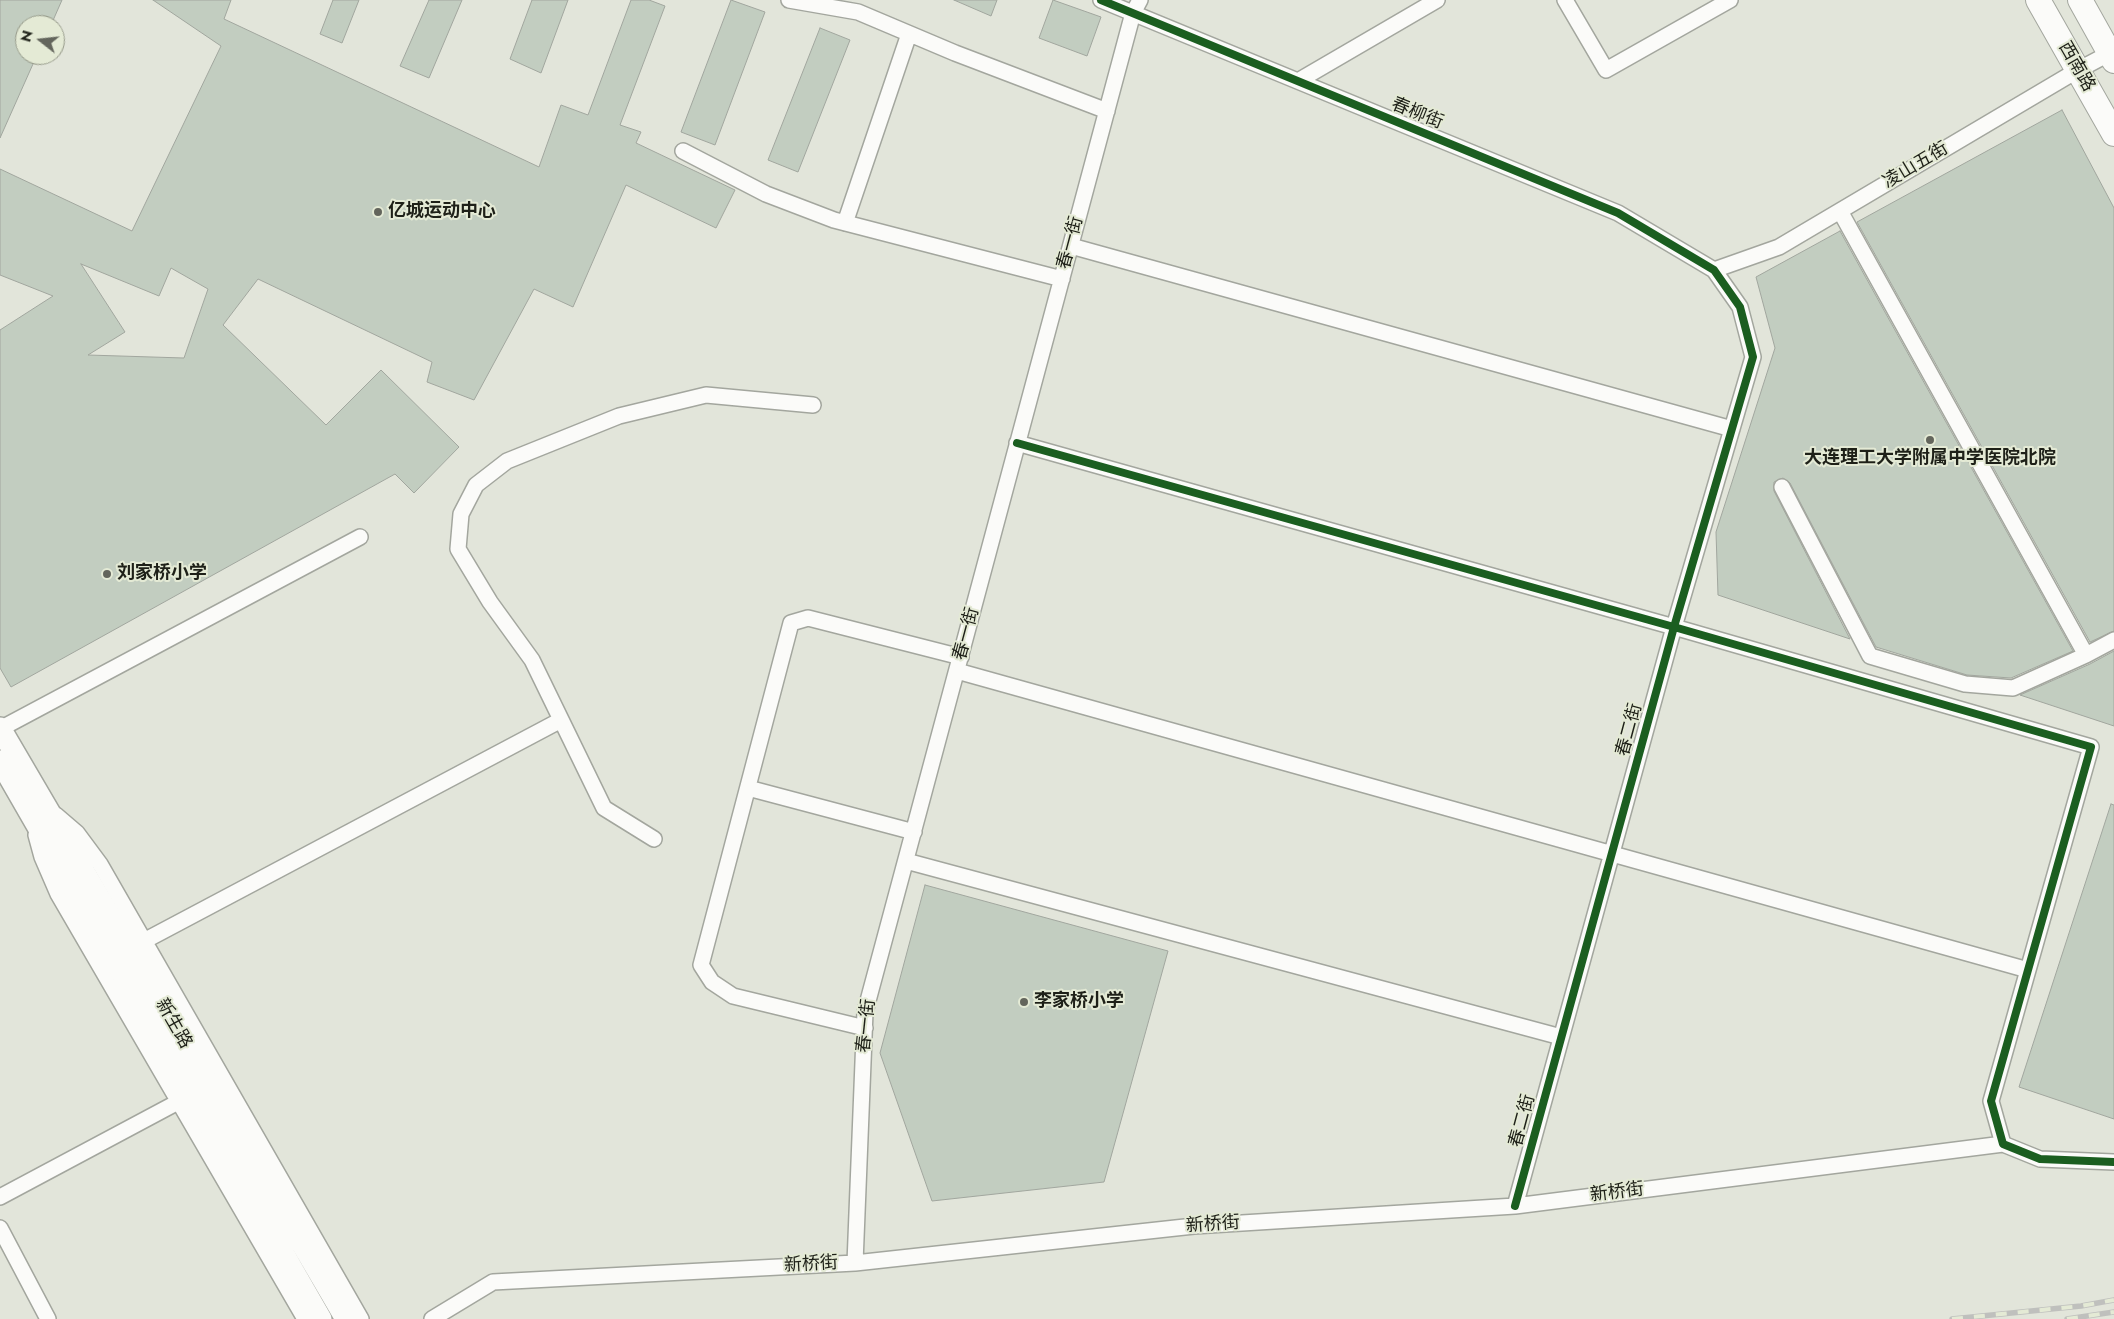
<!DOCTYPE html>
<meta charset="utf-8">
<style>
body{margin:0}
#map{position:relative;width:2114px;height:1319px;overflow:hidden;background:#e2e5da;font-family:Jost,sans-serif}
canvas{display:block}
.north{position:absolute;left:15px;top:15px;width:50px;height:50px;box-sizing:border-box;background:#e4ead5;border:1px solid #959989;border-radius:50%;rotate:286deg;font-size:14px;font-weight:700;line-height:20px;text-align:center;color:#1e2018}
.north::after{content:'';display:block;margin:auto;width:18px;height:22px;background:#63655c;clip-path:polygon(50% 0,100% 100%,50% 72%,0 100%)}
</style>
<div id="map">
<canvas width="2114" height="1319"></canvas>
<div class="north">N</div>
</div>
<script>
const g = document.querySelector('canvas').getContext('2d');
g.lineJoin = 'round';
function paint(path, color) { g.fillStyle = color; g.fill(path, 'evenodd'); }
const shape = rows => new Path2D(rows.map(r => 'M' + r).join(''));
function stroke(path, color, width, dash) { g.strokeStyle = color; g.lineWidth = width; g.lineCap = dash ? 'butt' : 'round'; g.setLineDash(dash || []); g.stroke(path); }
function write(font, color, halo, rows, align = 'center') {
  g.font = font + ' Jost,"Noto Sans SC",sans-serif'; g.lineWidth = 4; g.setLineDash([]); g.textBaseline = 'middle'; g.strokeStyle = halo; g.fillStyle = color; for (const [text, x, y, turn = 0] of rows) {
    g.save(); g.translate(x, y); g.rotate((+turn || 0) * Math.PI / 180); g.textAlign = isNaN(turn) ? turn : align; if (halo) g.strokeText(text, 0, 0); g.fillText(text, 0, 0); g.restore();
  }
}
const building = shape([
 [0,0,62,0,51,25,25,25,25,55,37,55,0,138,0,0],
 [153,0,231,0,224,19,539,167,561,105,588,115,631,0,649,0,665,6,620,125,641,132,636,143,735,190,716,228,626,185,573,307,534,289,474,400,427,382,432,362,258,279,223,325,326,425,381,370,459,447,414,493,395,474,11,687,0,668,0,330,53,296,0,275,0,169,132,231,221,46,153,0],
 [81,264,159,296,171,268,208,289,184,358,88,355,125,332,81,264],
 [333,0,359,0,342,43,320,34,333,0],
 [429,0,462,0,429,78,400,66,429,0],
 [532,0,568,0,541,73,510,59,532,0],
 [731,0,765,12,715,145,681,132,731,0],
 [954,0,997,0,991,16,954,0],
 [1053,0,1101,17,1087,56,1039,38,1053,0],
 [820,28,850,40,798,172,768,160,820,28],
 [2062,110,2114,208,2114,631,2090,642,1857,222,2062,110],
 [1840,231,2073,651,2011,678,1967,675,1876,647,1790,483,1783,478,1774,482,1774,491,1850,639,1718,595,1716,532,1775,348,1756,277,1840,231],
 [2114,651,2114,726,2020,695,2090,664,2114,651],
 [2111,804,2114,805,2114,1119,2019,1087,2111,804],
 [925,885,1168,951,1104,1182,932,1201,880,1053,925,885]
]);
const minor = shape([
 [789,0,858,12,955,53,1107,111],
 [1101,0,1618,213,1714,270,1740,307,1753,357,1674,627,1515,1206],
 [1565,0,1606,70,1730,0],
 [1298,81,1437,0],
 [683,151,766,194,834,220,1062,279],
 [1840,211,2086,655],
 [845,223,909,34],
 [1071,246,1732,429],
 [1714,270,1779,247,2078,70,2114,51],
 [1017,443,1674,627,2091,747,1991,1101,2003,1144,2040,1159,2114,1162],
 [1782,487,1870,656,1965,684,2013,688,2086,655,2114,640],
 [957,671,2028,970],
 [0,729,360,537],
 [748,788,914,832],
 [56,815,77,833,100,864,361,1319],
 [36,835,42,857,58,894,305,1319],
 [654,839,604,808,532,660,490,602,458,549,461,514,476,485,507,461,619,416,706,395,813,405],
 [906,861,1561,1037],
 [144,941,561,720],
 [865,1028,733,996,712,982,701,965,791,623,808,618,961,657],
 [0,1197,178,1102],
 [0,1228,48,1319],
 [855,1263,865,1012,1133,13,1140,0],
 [432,1319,493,1282,855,1263,1194,1226,1515,1206,2003,1144]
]);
const secondary = shape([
 [0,728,346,1319],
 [0,761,321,1319]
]);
const primary = shape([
 [2038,0,2114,134],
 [2080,0,2114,61]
]);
const rail = shape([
 [1952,1319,2081,1306,2114,1300],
 [2067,1319,2114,1312]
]);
const cycleway = shape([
 [1101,0,1618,213,1714,270,1740,307,1753,357,1674,627,1515,1206],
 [1017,443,1674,627,2091,747,1991,1101,2003,1144,2040,1159,2114,1162]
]);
const markers = [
 [378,212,5,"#63655c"],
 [1930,440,5,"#63655c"],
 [107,574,5,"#63655c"],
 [1024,1002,5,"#63655c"]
];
const streetNames = [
 ["西南路",2076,67,60],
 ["春柳街",1417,114,22],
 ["凌山五街",1916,166,-31],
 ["春一街",1071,243,-75],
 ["春一街",967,634,-75],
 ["春二街",1630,730,-75],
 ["新生路",173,1024,60],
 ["春一街",867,1026,-84],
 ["春二街",1523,1121,-75],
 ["新桥街",1617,1193,-7],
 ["新桥街",1213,1225,-4],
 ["新桥街",811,1265,-3]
];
const poiNames = [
 ["亿城运动中心",388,212],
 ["大连理工大学附属中学医院北院",1930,459,"center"],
 ["刘家桥小学",117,574],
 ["李家桥小学",1034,1002]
];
paint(building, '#c2cdc0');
stroke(building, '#a1a69e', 1);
stroke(minor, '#a3a69e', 18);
stroke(secondary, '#a3a69e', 24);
stroke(primary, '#a3a69e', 26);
stroke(minor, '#fbfbf9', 15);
stroke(secondary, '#fbfbf9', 21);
stroke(primary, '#fbfbf9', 24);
stroke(rail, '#bfc0bd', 5.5);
stroke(rail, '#e4ead5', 4, [11]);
stroke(cycleway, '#1b5e20', 8);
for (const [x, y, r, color] of markers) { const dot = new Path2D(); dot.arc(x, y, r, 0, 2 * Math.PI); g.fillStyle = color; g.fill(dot); stroke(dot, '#e4ead5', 2); }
write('18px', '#1e2018', '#e4ead5', streetNames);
write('bold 18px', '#1e2018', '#e4ead5', poiNames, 'left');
</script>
